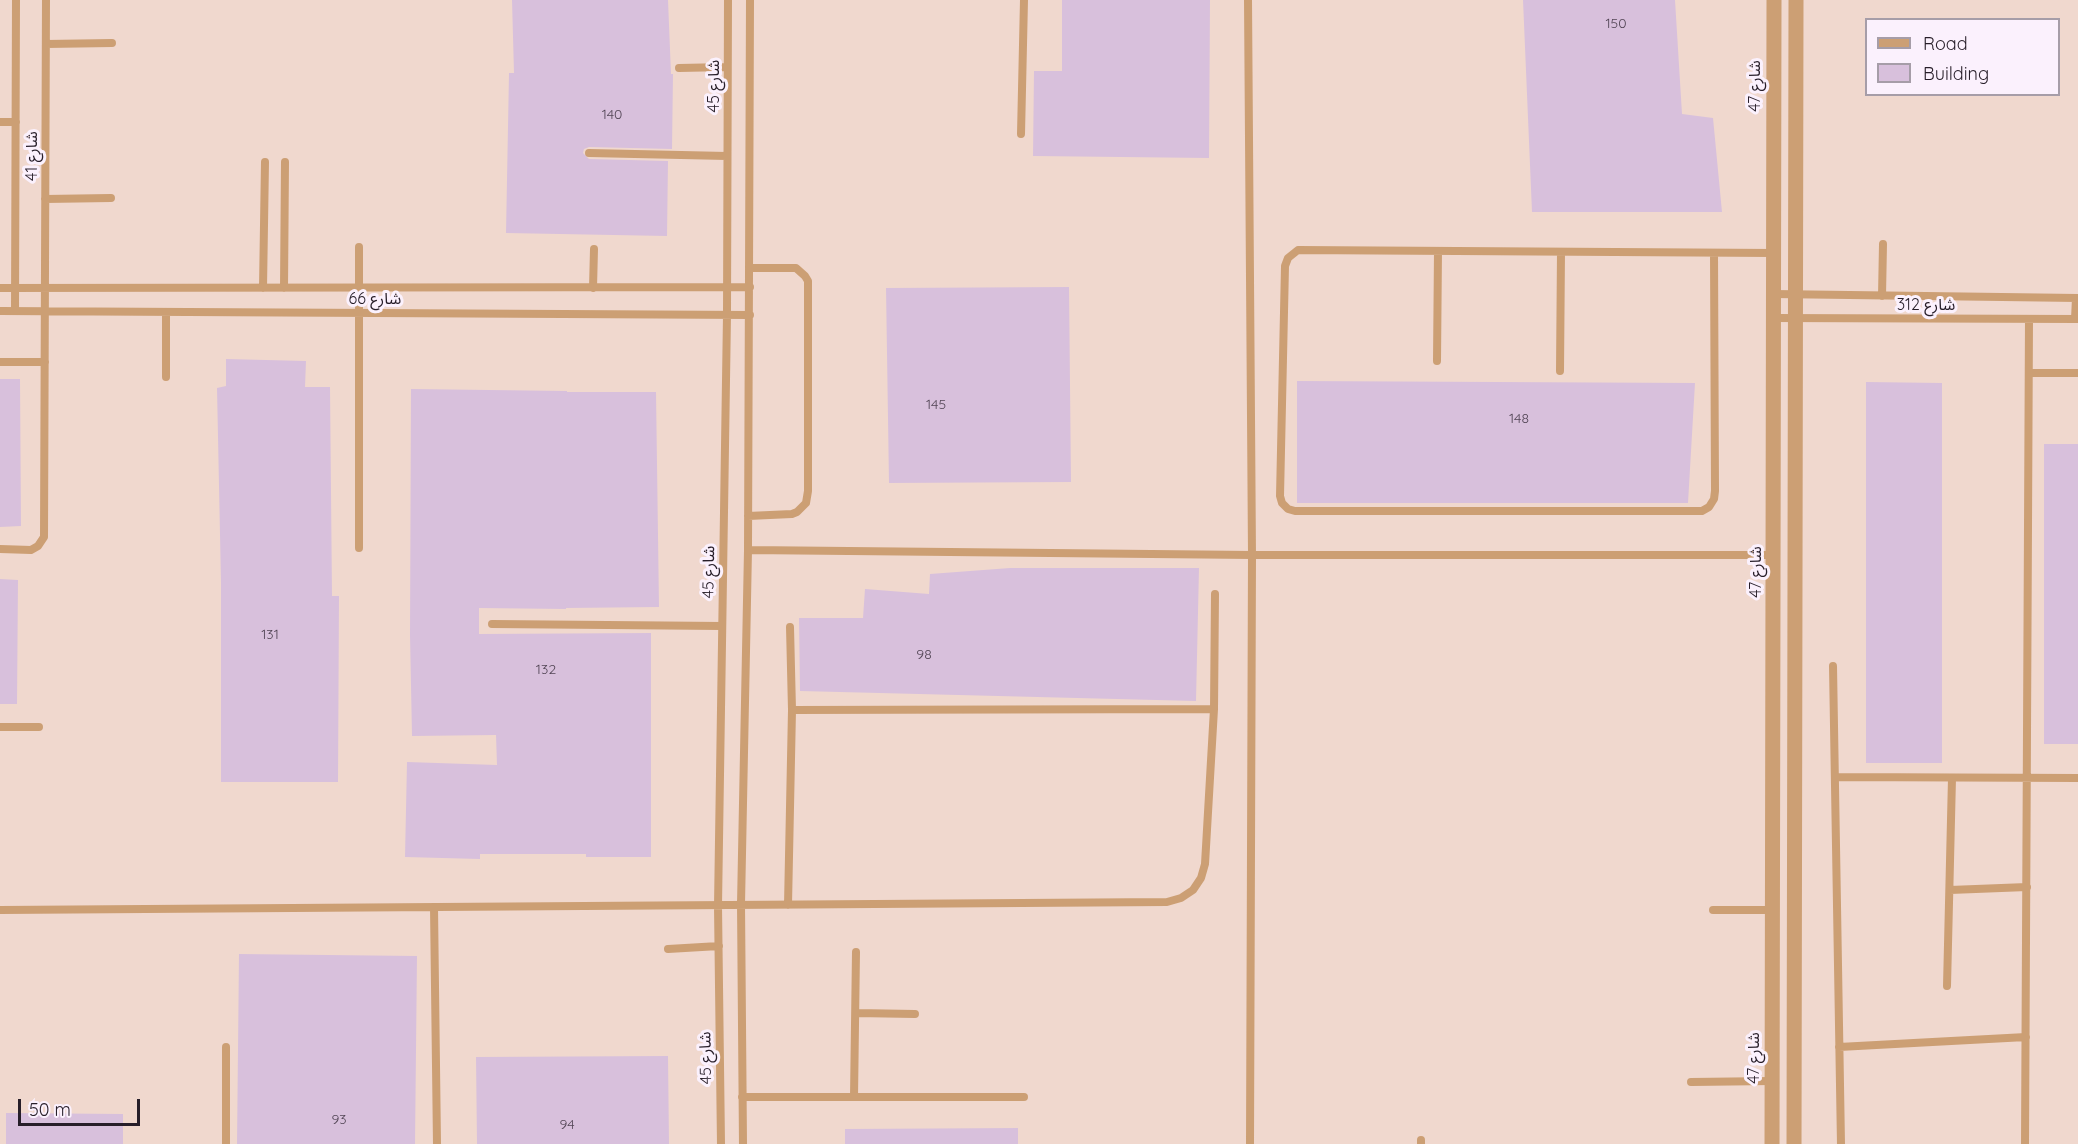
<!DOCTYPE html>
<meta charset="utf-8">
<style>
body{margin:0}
#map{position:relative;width:2078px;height:1144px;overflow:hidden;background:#f7defb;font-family:Quicksand,sans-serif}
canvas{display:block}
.legend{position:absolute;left:1865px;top:18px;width:195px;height:78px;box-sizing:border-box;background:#fbf1fd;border:2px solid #a69da8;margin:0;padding:8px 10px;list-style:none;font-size:18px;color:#271e29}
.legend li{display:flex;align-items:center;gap:12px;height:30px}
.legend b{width:30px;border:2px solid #a69da8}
.scale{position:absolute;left:18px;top:1099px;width:122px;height:27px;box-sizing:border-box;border:3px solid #271e29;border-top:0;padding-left:8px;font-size:18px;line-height:21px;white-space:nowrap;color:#271e29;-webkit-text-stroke:4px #fbf1fd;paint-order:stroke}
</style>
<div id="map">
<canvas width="2078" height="1144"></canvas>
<ul class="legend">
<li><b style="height:8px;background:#cc9f74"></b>Road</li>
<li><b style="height:16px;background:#d8c0dc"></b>Building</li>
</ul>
<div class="scale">50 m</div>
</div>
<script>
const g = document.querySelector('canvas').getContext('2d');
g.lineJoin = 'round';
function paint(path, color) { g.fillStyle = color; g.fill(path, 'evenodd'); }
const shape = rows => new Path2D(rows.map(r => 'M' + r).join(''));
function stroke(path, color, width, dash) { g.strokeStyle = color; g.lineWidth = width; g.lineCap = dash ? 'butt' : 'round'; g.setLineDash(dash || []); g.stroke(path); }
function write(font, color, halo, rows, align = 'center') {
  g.font = font + ' Quicksand,"Noto Sans Arabic",sans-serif'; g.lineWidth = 6; g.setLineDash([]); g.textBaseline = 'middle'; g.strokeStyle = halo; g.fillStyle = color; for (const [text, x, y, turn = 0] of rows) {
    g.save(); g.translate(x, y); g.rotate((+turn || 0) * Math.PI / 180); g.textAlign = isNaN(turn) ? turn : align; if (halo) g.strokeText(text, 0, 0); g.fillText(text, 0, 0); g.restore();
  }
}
const industrial = shape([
 [0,0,2078,0,2078,1144,0,1144],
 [1866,20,2058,20,2058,94,1866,94]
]);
const building = shape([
 [512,0,668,0,671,74,673,74,672,149,589,147,584,149,583,153,589,159,668,161,667,236,506,233,509,73,514,73],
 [1062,0,1210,0,1209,158,1033,156,1034,71,1062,71],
 [1523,0,1675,0,1682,114,1713,118,1722,212,1532,212],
 [1069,287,1071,482,889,483,886,288],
 [226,359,306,361,305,387,330,387,332,596,339,596,338,782,221,782,221,583,217,388,226,386],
 [0,379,20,379,21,526,0,527],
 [1297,381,1695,383,1688,503,1297,503],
 [1866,382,1942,383,1942,763,1866,763],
 [411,389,567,391,567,392,656,392,659,607,566,608,566,609,479,608,479,634,651,633,651,857,586,857,586,854,480,854,480,859,405,857,407,762,497,765,496,735,412,736,410,635],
 [2044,444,2078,444,2078,744,2044,744],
 [1010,568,1199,568,1196,701,800,691,799,618,863,618,865,589,929,594,930,574],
 [0,579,18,580,17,704,0,704],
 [239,954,417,956,415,1144,237,1144],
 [668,1056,669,1144,477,1144,476,1057],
 [6,1113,123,1114,123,1144,6,1144],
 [1018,1128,1018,1144,845,1144,845,1129]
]);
const lane = shape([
 [1248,0,1252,555,1250,1144],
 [46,44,112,43],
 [679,68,727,67],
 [0,122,16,122],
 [1021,134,1024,0],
 [589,153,727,156],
 [45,199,111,198],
 [359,247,359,548],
 [1714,253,1715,491,1714,499,1709,507,1702,511,1295,511,1288,509,1282,503,1280,496,1285,266,1288,258,1298,250,1773,253],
 [0,288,750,287],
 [263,288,265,162],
 [284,288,285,162],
 [593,288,594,249],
 [1773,294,2078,298],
 [1882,296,1883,244],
 [0,311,750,315],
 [15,311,16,0],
 [166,312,166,377],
 [1773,318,2078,319],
 [2075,319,2076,298],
 [1437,361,1438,251],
 [0,362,45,362],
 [1560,371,1561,252],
 [2029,373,2078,373],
 [748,516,792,514,797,512,806,503,808,491,808,281,805,276,796,268,750,268],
 [0,549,31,550,38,546,44,537,46,0],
 [748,550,1252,555,1774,555],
 [492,624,722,626],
 [1833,666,1841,1144],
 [792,710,1214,709],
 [0,727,39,727],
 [1835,777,2078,778],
 [1950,890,2027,887],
 [788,905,792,710,790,627],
 [434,907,437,1144],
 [0,910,1167,902,1181,898,1193,890,1201,878,1205,864,1214,709,1215,594],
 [1713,910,1772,910],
 [668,949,719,946],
 [1947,986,1952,778],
 [856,1013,915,1014],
 [226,1047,226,1144],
 [1839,1047,2026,1037],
 [1691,1082,1772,1081],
 [742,1097,1024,1097],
 [854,1097,856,952],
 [1421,1140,1421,1144],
 [721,1144,718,906,727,315,728,0],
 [743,1144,741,904,748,550,750,0],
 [2025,1144,2029,319]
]);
const street = shape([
 [1772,1144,1774,0],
 [1794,1144,1796,0]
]);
const numberNames = [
 ["150",1616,24],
 ["140",612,115],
 ["145",936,405],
 ["148",1519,419],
 ["131",270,635],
 ["98",924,655],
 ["132",546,670],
 ["93",339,1120],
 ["94",567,1125]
];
const streetNames = [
 ["شارع 45",714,86,-90],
 ["شارع 47",1755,86,-90],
 ["شارع 41",32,156,-90],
 ["شارع 66",375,299],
 ["شارع 312",1926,305],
 ["شارع 45",709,572,-89],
 ["شارع 47",1756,572,-90],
 ["شارع 45",706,1058,-91],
 ["شارع 47",1754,1058,-90]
];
paint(industrial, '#f0d8ce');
paint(building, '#d8c0dc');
stroke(lane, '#cc9f74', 8);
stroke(street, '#cc9f74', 15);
write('14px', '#534656', null, numberNames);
write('16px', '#271e29', '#fbf1fd', streetNames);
</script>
